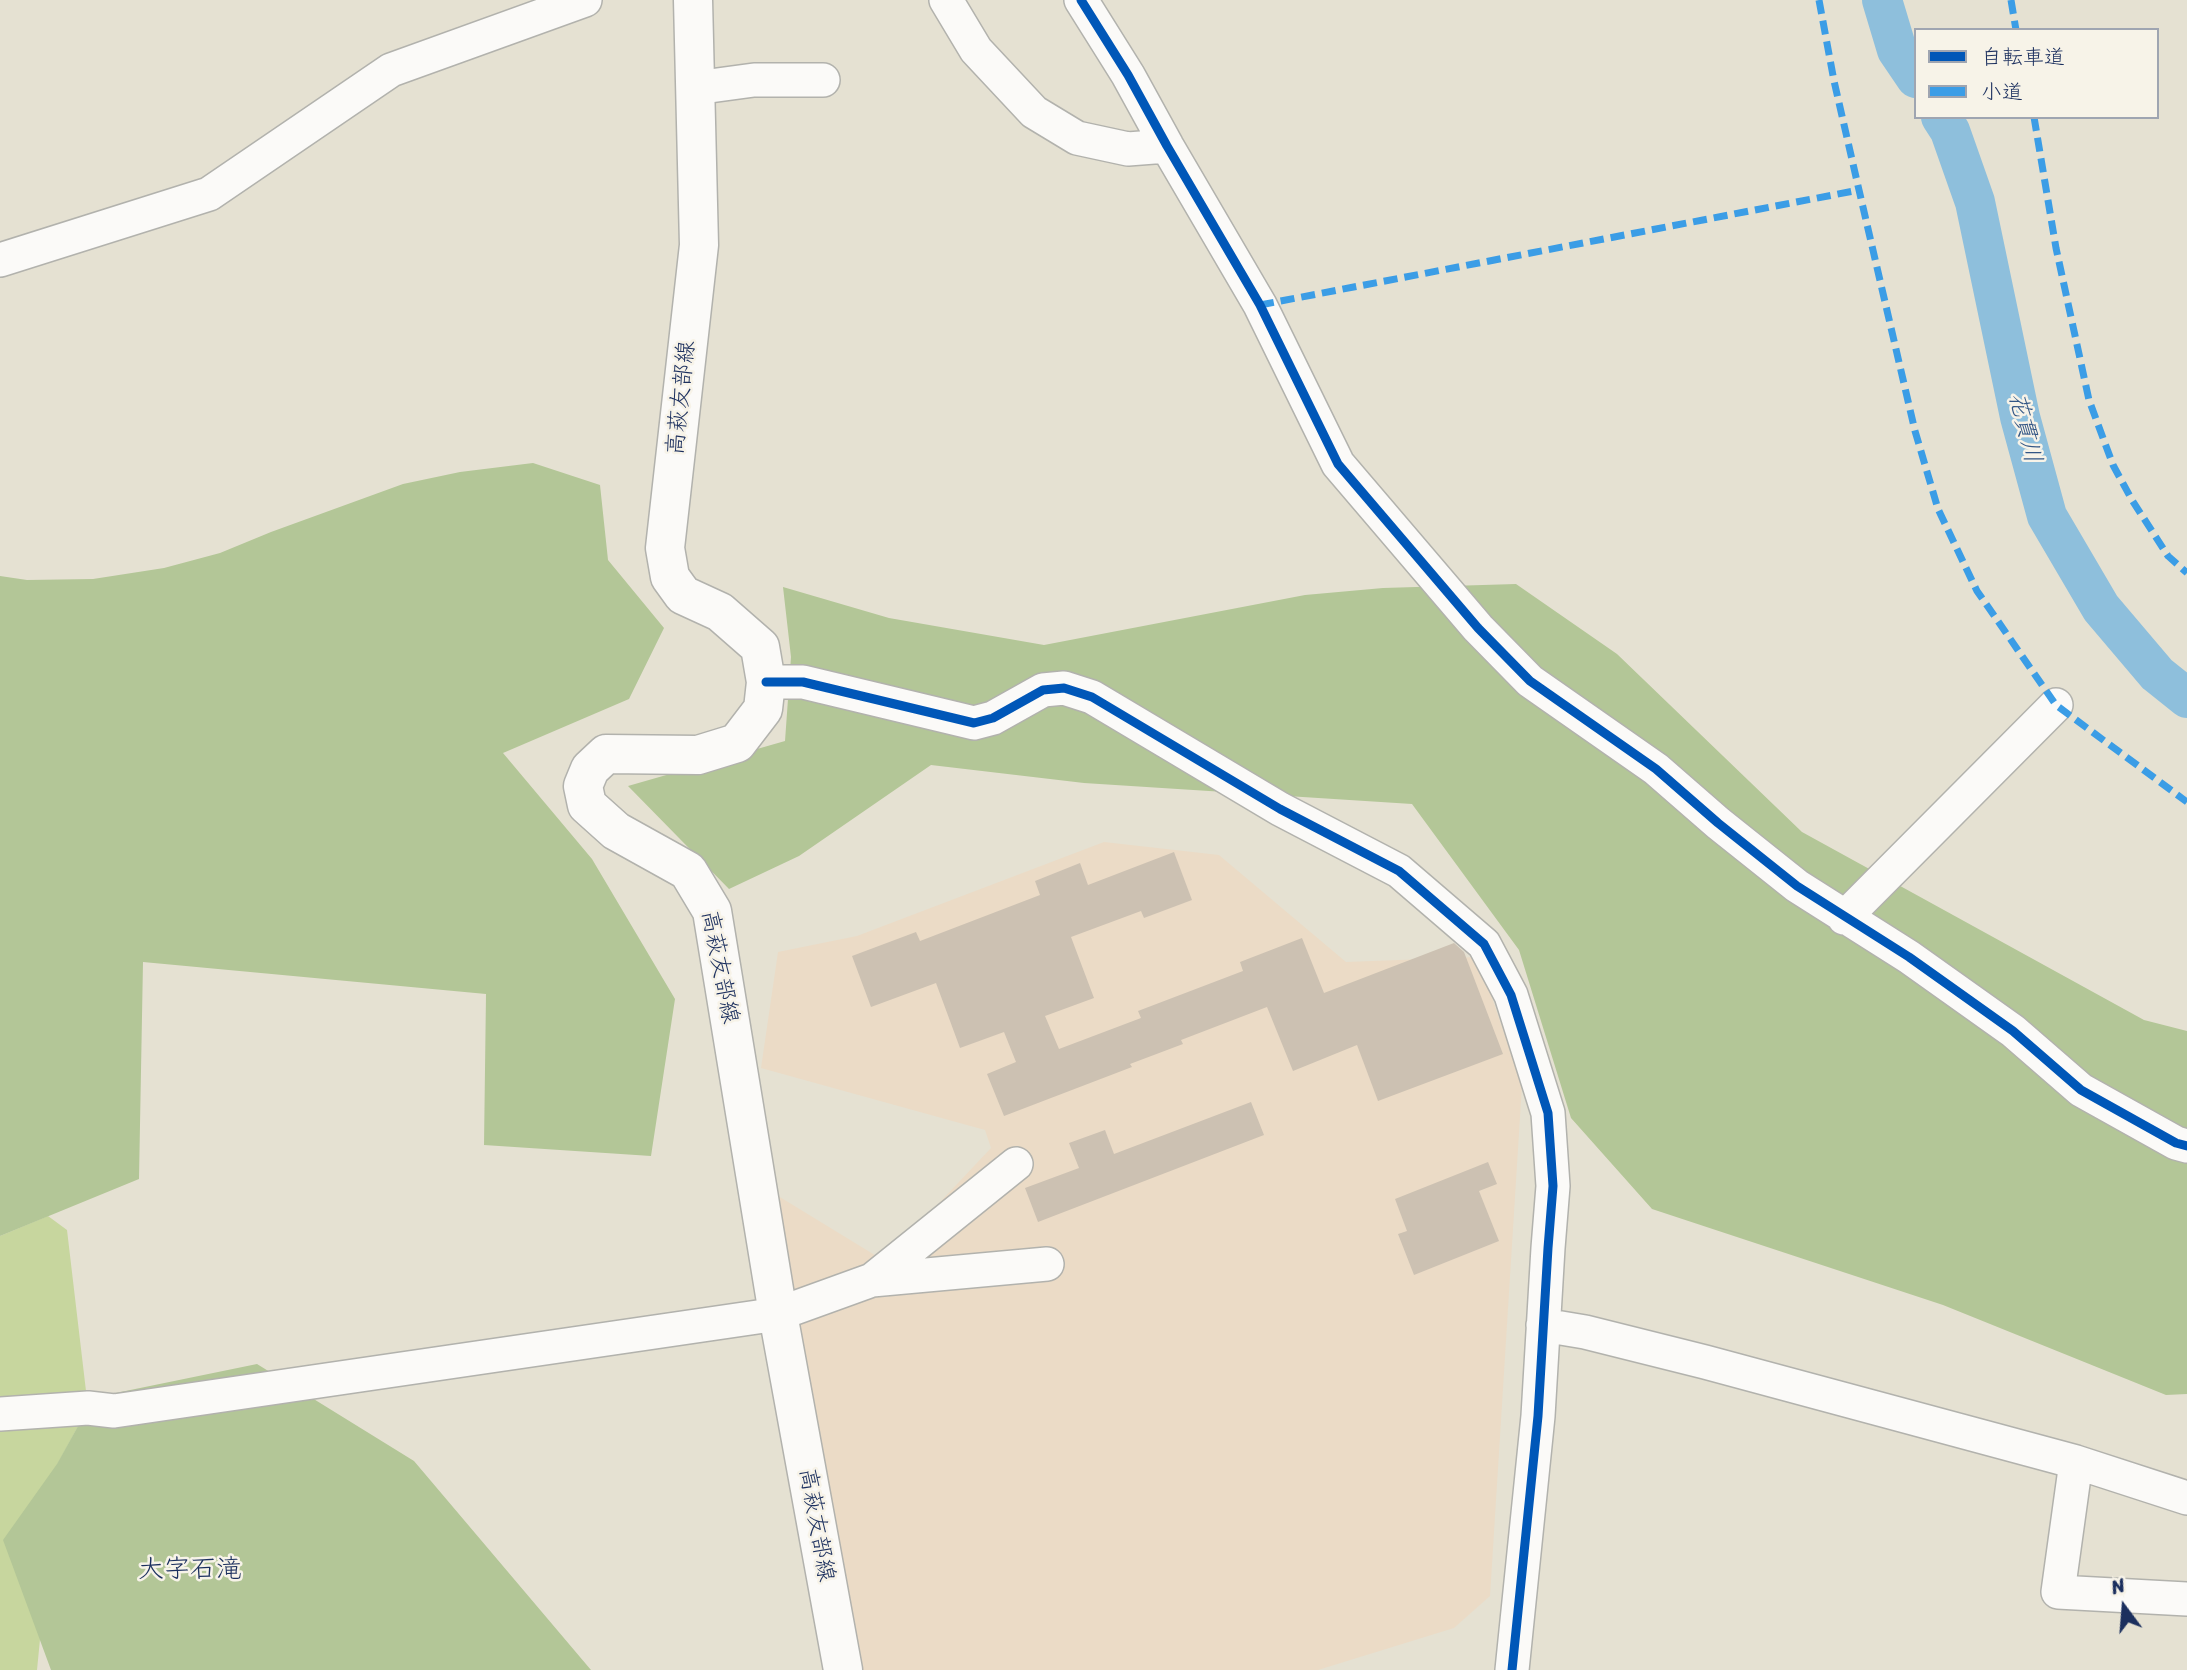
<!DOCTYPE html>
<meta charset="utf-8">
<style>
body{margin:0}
#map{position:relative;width:2187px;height:1670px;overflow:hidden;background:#e5e1d2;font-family:Sriracha,"Klee One",sans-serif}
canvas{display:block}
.legend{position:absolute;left:1914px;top:28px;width:245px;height:91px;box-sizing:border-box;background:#f7f3e8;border:2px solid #9fa5b1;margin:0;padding:9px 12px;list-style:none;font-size:21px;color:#1b2f5e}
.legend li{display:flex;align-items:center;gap:14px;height:35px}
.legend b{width:35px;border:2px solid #9fa5b1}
.north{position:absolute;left:2089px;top:1572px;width:70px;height:70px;-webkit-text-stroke:5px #f7f3e8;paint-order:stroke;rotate:344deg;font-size:19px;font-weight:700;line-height:28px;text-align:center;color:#1b2f5e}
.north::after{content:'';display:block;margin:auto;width:24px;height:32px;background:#1b2f5e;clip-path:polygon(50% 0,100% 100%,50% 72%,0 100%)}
</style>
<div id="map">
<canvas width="2187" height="1670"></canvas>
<ul class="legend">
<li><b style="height:9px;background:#0057b8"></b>自転車道</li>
<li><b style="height:9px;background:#3b9de6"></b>小道</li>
</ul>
<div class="north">N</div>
</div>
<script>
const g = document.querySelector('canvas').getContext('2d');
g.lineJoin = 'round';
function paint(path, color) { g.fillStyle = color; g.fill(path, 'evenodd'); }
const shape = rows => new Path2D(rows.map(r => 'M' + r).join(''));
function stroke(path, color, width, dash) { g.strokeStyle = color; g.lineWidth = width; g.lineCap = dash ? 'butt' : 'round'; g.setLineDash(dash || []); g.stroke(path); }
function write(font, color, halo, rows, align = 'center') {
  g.font = font + ' Sriracha,"Klee One",sans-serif'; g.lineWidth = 5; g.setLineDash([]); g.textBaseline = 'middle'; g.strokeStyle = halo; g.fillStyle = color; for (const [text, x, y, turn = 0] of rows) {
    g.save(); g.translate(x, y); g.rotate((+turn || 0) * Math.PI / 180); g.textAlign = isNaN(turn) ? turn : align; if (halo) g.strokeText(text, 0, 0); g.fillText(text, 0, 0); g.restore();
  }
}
const built = shape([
 [1104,842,1219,855,1346,962,1478,957,1522,1085,1490,1596,1454,1628,1318,1670,850,1670,752,1180,878,1257,893,1252,991,1148,985,1130,761,1068,778,952,857,936]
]);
const green = shape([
 [48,1216,67,1230,88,1408,57,1465,37,1670,0,1670,0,1236]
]);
const forest = shape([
 [533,463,600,485,608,560,664,628,629,699,503,753,592,859,675,999,651,1156,484,1145,486,994,143,962,139,1179,0,1236,0,576,27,580,93,579,164,568,220,553,271,532,403,484,460,472],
 [1516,584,1617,654,1802,832,2144,1020,2187,1031,2187,1394,2166,1395,1943,1305,1652,1209,1571,1118,1519,950,1412,804,1084,783,931,765,799,856,729,889,628,786,785,741,791,657,783,587,889,618,1044,645,1305,595,1383,588],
 [257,1364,414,1461,591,1670,51,1670,3,1540,57,1464,88,1408,106,1395]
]);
const river = shape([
 [1882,0,1897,50,1916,78],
 [1941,117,1950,131,1975,202,2020,417,2047,516,2101,608,2157,674,2187,698]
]);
const building = shape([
 [1174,852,1192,900,1144,918,1141,911,1071,937,1094,998,1045,1016,1059,1049,1141,1018,1138,1011,1243,971,1240,962,1302,938,1324,993,1454,943,1464,952,1503,1054,1378,1101,1357,1045,1293,1071,1267,1007,1181,1040,1183,1044,1130,1064,1132,1067,1004,1116,987,1074,1016,1062,1004,1032,960,1048,936,983,871,1007,852,956,916,932,920,941,1040,895,1035,881,1080,863,1088,885],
 [1251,1102,1264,1135,1038,1222,1025,1188,1079,1168,1069,1143,1105,1130,1114,1154],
 [1488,1162,1497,1184,1479,1191,1499,1241,1414,1275,1398,1234,1407,1231,1395,1199]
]);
const minor = shape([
 [946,0,976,50,1034,112,1077,138,1128,149,1167,146],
 [1081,0,1128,75,1167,146,1260,305,1338,464,1478,628,1530,681,1656,769,1718,823,1797,886,1909,957,2013,1031,2081,1090,2176,1143,2187,1146],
 [695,88,754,80,823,80],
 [0,260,209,194,391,70,585,0],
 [766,682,803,682,974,723,993,718,1043,690,1064,688,1092,697,1280,809,1399,871,1484,944,1511,995,1548,1113,1553,1186,1548,1248,1538,1416,1512,1670],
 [1844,918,2056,705],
 [872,1280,1047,1264],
 [1543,1325,1585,1332,1705,1362,2076,1462,2187,1498],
 [0,1414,88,1408,114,1411,778,1314,872,1280,1016,1164],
 [2076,1462,2058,1592,2187,1599]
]);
const major = shape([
 [693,0,699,245,665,548,670,577,683,595,720,612,760,647,766,682,763,709,737,743,698,755,606,754,590,769,583,786,587,805,616,831,688,871,712,911,778,1314,843,1670]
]);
const quiet = shape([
 [1819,0,1834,81,1859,190,1915,431,1938,509,1977,591,2056,705,2187,802],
 [2011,0,2016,30],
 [2034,117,2056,248,2089,400,2113,465,2132,500,2168,556,2187,573],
 [1260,305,1859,190]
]);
const cycleway = shape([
 [1081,0,1128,75,1167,146,1260,305,1338,464,1478,628,1530,681,1656,769,1718,823,1797,886,1909,957,2013,1031,2081,1090,2176,1143,2187,1146],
 [766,682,803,682,974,723,993,718,1043,690,1064,688,1092,697,1280,809,1399,871,1484,944,1511,995,1548,1113,1553,1186,1548,1248,1538,1416,1512,1670]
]);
const streetNames = [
 ["高萩友部線",682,398,-84],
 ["高萩友部線",719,967,79],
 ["高萩友部線",816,1525,80]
];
const waterNames = [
 ["花貫川",2024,428,76]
];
const quarterNames = [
 ["大字石滝",190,1570]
];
paint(built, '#ebdbc6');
paint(green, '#c7d69e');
paint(forest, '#b3c697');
stroke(river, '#8ebfdc', 40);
paint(building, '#ccc1b2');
stroke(minor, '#b2b2ad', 36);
stroke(major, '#b2b2ad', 41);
stroke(minor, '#fbfaf8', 33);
stroke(major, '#fbfaf8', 38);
stroke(quiet, '#3b9de6', 7, [14, 7]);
stroke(cycleway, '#0057b8', 9);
write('23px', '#1b2f5e', '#f7f3e8', streetNames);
write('italic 24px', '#325685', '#f7f3e8', waterNames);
write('26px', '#1b2f5e', '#f7f3e8', quarterNames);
</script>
